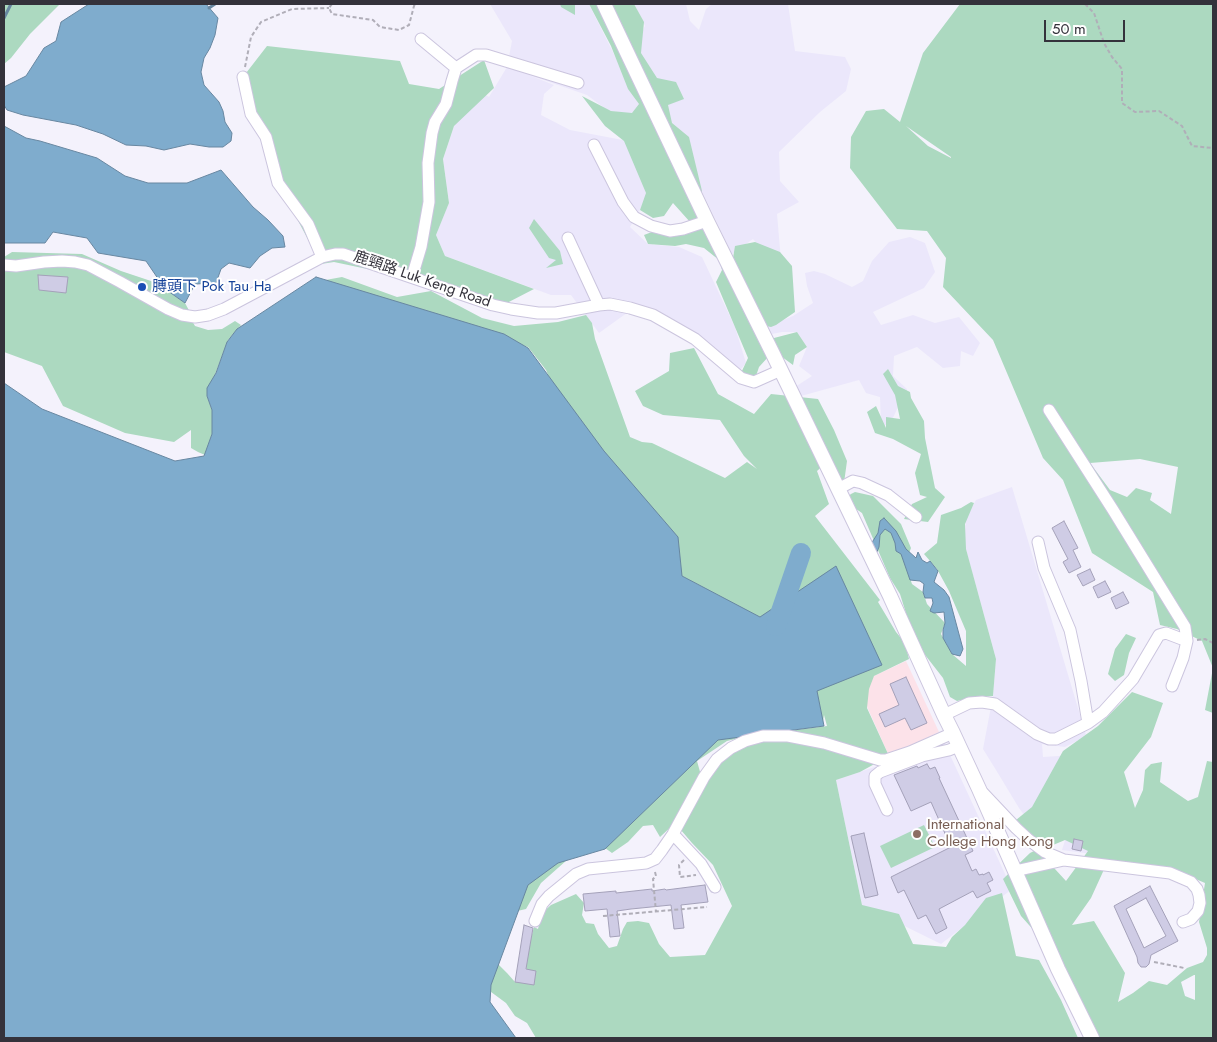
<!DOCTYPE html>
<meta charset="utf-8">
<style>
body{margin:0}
#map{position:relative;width:1217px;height:1042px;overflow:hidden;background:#f4f2fc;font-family:Jost,sans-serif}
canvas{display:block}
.frame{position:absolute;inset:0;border:5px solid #34323b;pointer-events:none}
.scale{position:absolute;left:1044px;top:20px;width:81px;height:22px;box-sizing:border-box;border:2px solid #34323b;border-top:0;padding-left:6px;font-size:15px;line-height:18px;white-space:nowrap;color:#34323b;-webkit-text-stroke:4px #fff;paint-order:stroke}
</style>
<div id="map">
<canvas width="1217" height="1042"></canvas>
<div class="frame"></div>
<div class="scale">50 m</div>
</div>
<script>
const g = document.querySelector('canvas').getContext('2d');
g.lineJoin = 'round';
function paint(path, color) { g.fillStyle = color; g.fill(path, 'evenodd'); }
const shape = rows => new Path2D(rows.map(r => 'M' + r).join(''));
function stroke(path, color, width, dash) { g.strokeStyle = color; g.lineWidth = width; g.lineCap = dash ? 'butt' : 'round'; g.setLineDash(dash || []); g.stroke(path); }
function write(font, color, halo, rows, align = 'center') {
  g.font = font + ' Jost,"Noto Sans SC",sans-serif'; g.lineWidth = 4; g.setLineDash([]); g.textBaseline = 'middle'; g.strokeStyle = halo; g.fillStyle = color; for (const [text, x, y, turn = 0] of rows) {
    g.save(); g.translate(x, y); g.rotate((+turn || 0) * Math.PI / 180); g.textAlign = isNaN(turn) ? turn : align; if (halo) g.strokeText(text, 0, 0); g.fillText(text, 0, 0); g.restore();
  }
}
const built = shape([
 [490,4,589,4,646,118,607,110,587,95,529,75,554,85,544,94,541,115,570,130,628,141,639,161,647,198,630,227,648,244,679,247,702,257,735,327,746,363,737,374,686,332,631,310,599,333,571,295,551,295,445,256,436,235,449,203,443,159,454,126,463,83,489,97,507,67,512,41],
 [634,4,686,4,690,21,699,30,706,9,712,4,788,4,795,51,845,57,851,69,846,91,820,112,779,152,780,181,799,202,777,214,782,272,753,239,732,254,633,47,645,26],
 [910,237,925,243,935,272,924,288,873,312,881,325,913,315,935,323,959,317,980,343,973,356,961,351,960,366,943,368,917,347,894,356,893,376,907,389,907,402,899,405,889,426,881,424,880,397,866,393,859,380,801,396,795,387,812,376,799,366,807,347,797,332,782,332,772,334,768,326,793,316,813,303,807,286,805,273,814,271,825,274,852,287,863,281,872,261,889,242],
 [1012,487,1086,735,1079,740,1065,747,1042,744,1043,757,1074,755,1033,827,1019,808,996,770,983,749,993,696,996,659,964,543,966,518,976,500],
 [944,742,1012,889,941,944,862,905,836,780,910,755],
 [1068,831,1096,837,1092,854,1062,850]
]);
const medical = shape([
 [906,661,939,732,889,756,857,684]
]);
const green = shape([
 [4,4,60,4,30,34,11,58,4,64],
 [560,4,575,4,575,15,561,7],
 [589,4,634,4,644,22,641,53,657,78,676,82,684,99,668,105,672,123,689,137,702,191,701,208,698,217,690,222,673,203,664,216,653,218,640,210,646,193,624,141,605,126,582,96,611,111,632,113,639,104,628,89,611,46],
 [960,4,1213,4,1213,713,1205,710,1213,668,1202,641,1177,629,1160,625,1153,592,1092,553,1063,480,1043,458,993,340,943,287,946,258,927,231,897,229,850,168,851,137,866,111,884,109,900,122,923,53],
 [906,126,951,157,951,158,928,146],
 [1140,459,1178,467,1171,514,1150,500,1152,493,1136,488,1127,497,1110,490,1090,463],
 [267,46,400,61,409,84,439,89,484,60,494,88,454,126,443,159,449,203,436,235,445,256,534,289,503,305,410,278,334,262,321,264,278,183,249,109,243,77],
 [534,219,560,251,563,264,546,268,556,260,549,258,529,228],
 [704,225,769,356,759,367,754,382,741,373,748,358,716,282,722,270,719,260,704,248,686,244,675,246,648,244,644,235,665,227],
 [755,242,780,252,792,266,795,312,776,325,771,327,766,326,759,309,746,291,733,258,735,246],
 [12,252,82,254,121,271,154,282,185,303,192,316,191,319,195,326,208,330,222,329,235,321,241,325,228,340,207,396,212,410,212,434,205,455,198,452,191,448,191,430,174,442,125,433,63,406,42,366,4,352,4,257],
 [342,277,397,297,431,291,482,318,514,326,558,322,586,315,592,323,595,339,630,437,642,442,652,443,725,478,747,462,757,469,744,456,720,420,663,415,643,406,635,391,669,371,670,353,694,348,718,394,754,414,771,394,818,399,834,430,847,461,844,483,826,463,817,471,829,504,815,516,880,600,878,602,896,632,905,643,909,659,874,676,869,689,867,708,889,756,860,772,836,780,862,905,899,914,913,944,946,947,952,937,965,925,986,898,1002,893,1016,956,1039,960,1061,1000,1078,1038,536,1038,527,1023,515,1016,506,1003,487,989,489,969,498,964,507,973,515,982,529,980,527,970,523,958,528,949,534,927,538,929,542,913,551,905,576,894,584,903,582,915,586,923,594,924,598,934,609,948,617,946,623,929,627,922,638,921,649,923,659,944,670,957,705,955,732,906,713,865,692,843,675,823,660,837,653,825,643,826,628,842,612,853,605,848,567,860,541,883,526,909,513,912,508,906,751,644,721,597,674,572,559,400,546,370,528,347,320,281],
 [824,715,827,726,772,733,734,746,702,779,697,761,727,741,797,724,823,722],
 [797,332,807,347,795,355,793,365,778,354,772,340,774,338],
 [888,369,898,386,910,392,911,398,924,421,925,438,935,488,945,497,928,522,904,519,912,504,927,497,920,495,915,473,921,454,893,439,875,433,867,412,876,406,886,428,886,417,900,419,895,395,883,374],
 [855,492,873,496,901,524,911,548,905,564,912,584,923,592,927,604,945,623,941,634,952,654,966,666,966,631,949,591,937,569,924,554,937,543,941,515,961,508,971,502,974,503,965,524,966,549,996,659,993,696,975,697,957,701,950,697,943,678,915,642,900,594,890,578,862,513,843,500,851,494],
 [1126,634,1136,638,1129,653,1124,675,1115,681,1108,674,1115,649],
 [1132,692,1163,703,1151,737,1124,772,1135,808,1143,790,1145,770,1151,764,1162,762,1160,782,1188,801,1198,797,1207,761,1213,762,1213,1038,1093,1038,1061,961,1021,916,1003,879,1030,853,1034,851,1032,841,1016,820,1032,807,1063,751,1098,726],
 [1065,840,1088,851,1066,881,1044,857,1046,848],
 [1107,863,1184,874,1205,883,1199,922,1207,948,1207,955,1203,962,1187,968,1167,985,1149,981,1133,993,1118,1002,1125,973,1094,921,1072,925,1091,898],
 [1194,975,1195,975,1195,1000,1185,996,1181,982],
 [924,825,935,847,891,868,880,846]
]);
const water = shape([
 [89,4,206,4,218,18,215,35,210,48,204,58,201,72,204,85,219,102,223,111,225,122,232,133,231,141,223,147,209,147,190,144,164,150,146,146,126,145,103,134,76,125,23,115,7,110,4,105,4,87,26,76,44,48,56,41,61,22,89,4],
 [4,126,26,138,40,141,97,158,125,176,148,183,187,183,221,170,253,207,268,220,283,236,285,247,272,248,260,256,250,268,229,263,221,269,216,283,195,284,185,303,165,289,146,261,98,253,87,238,53,232,45,243,4,243,4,126],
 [316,277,504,334,528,348,604,451,678,537,682,576,760,617,836,566,882,665,817,691,824,726,718,740,605,849,558,863,528,885,491,985,490,1002,516,1038,4,1038,4,383,42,409,175,461,204,456,212,434,212,410,207,396,207,388,216,373,227,342,237,329,316,277],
 [884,518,896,531,906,549,916,558,918,552,922,560,927,563,930,561,938,571,934,582,944,590,949,597,963,649,960,656,952,654,943,638,943,630,945,623,944,612,934,613,930,611,933,603,932,598,925,598,923,592,924,584,920,581,910,580,901,554,896,551,895,543,891,533,885,529,880,535,879,547,876,554,871,544,878,533,880,521,884,518]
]);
const stream = shape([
 [209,8,215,4],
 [4,18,11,4]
]);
const river = shape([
 [776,626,801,553]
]);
const building = shape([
 [38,275,68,277,66,293,39,290,38,275],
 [1064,521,1078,548,1073,550,1081,567,1069,573,1063,562,1068,559,1052,528,1064,521],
 [1090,569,1095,580,1083,586,1077,575,1090,569],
 [1105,581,1111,592,1098,598,1093,587,1105,581],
 [1123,592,1129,603,1116,609,1111,598,1123,592],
 [906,677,927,723,911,730,905,718,885,727,879,714,899,705,890,684,906,677],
 [927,764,930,769,935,767,940,778,939,778,973,851,965,855,972,871,976,869,979,875,983,874,983,875,989,872,993,880,987,883,991,891,977,898,973,891,939,909,947,928,936,934,926,915,918,919,904,890,898,893,891,877,951,847,931,802,911,811,894,775,917,766,918,768,927,764],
 [864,833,878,895,865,898,851,836,864,833],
 [1074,839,1083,841,1081,851,1072,849,1074,839],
 [705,885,708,902,681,905,684,928,674,929,671,905,631,909,617,911,620,936,610,937,607,909,585,911,583,894,616,891,616,893,652,889,652,891,665,889,666,890,705,885],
 [1150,886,1178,941,1151,955,1149,964,1146,967,1141,967,1138,963,1137,957,1114,906,1150,886],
 [1146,898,1166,936,1144,948,1126,909,1146,898],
 [524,925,533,928,526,969,536,971,534,985,515,982,524,925]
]);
const path = shape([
 [332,4,329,8,332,14,373,20,380,27,399,30,409,25,414,6,415,4],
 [1085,4,1094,13,1104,43,1112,57,1122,69,1122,103,1135,112,1159,111,1182,126,1192,146,1213,148],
 [245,67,251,37,261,22,292,9,329,8],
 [1197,640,1205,639,1213,643],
 [684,860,679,865,680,877,696,875],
 [655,872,656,876,653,879,656,912],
 [603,916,707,907],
 [1154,962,1184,968]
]);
const minor = shape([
 [456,68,476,55,486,55,578,83],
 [243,77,251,114,266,137,278,183,308,224,322,257],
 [594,145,623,202,634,217,651,226,670,231,683,229,707,221],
 [568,238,599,305],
 [4,265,16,266,44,262,62,261,75,262,88,265,120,282,168,309,182,315,195,317,208,315,224,309,322,257,335,254,343,254,493,305,511,309,538,313,556,313,599,305,610,304,630,308,653,315,695,339,741,378,754,382,781,370],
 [412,277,421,247,429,202,428,163,432,133,435,122,446,104,452,81,456,68,421,39],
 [1049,410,1113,510,1185,627,1187,641,1183,658,1172,686],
 [838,489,853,481,862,483,888,495,916,517],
 [1038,542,1044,568,1070,630,1081,681,1088,723],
 [944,715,969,703,982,702,995,704,1037,734,1049,739,1056,739,1088,723,1103,712,1133,679,1159,635,1166,633,1187,641],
 [983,793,1016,828,1029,840,1045,852,1064,860],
 [887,810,875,784,875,776,880,772,922,756,949,750,959,746],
 [673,834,701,864,715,887],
 [1015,871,1064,860,1170,873,1191,882,1197,889,1199,895,1200,903,1198,911,1191,919,1183,922],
 [535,921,542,904,549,896,576,874,588,869,646,863,655,859,662,850,673,834,704,777,717,759,731,748,745,741,763,736,788,736,824,743,880,760,886,760,910,752,953,733]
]);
const major = shape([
 [604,4,707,221,772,352,890,596,944,715,953,733,979,789,1058,969,1092,1038]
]);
const markers = [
 [142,287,5,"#1a4fb4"],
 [917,834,5,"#8d6e63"]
];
const streetNames = [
 ["鹿頸路 Luk Keng Road",422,280,19]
];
const transitNames = [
 ["膊頭下 Pok Tau Ha",152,287]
];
const educationNames = [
 ["International",927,825],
 ["College Hong Kong",927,842]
];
paint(built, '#ebe7fb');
paint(medical, '#fce2e9');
paint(green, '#acd9c0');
paint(water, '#7faccd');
stroke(water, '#6887a1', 1);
stroke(stream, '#6887a1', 3);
stroke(river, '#7faccd', 20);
paint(building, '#cfcce5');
stroke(building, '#a4a1b9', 1);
stroke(minor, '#cbc5de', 13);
stroke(major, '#cbc5de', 16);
stroke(path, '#b0aeb8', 2, [4, 2.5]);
stroke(minor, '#fff', 11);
stroke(major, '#fff', 14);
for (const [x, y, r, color] of markers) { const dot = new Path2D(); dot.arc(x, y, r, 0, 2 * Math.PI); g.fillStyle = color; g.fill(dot); stroke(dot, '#fff', 2); }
write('15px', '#34323b', '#fff', streetNames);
write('15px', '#164399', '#fff', transitNames, 'left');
write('15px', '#785e54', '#fff', educationNames, 'left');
</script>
